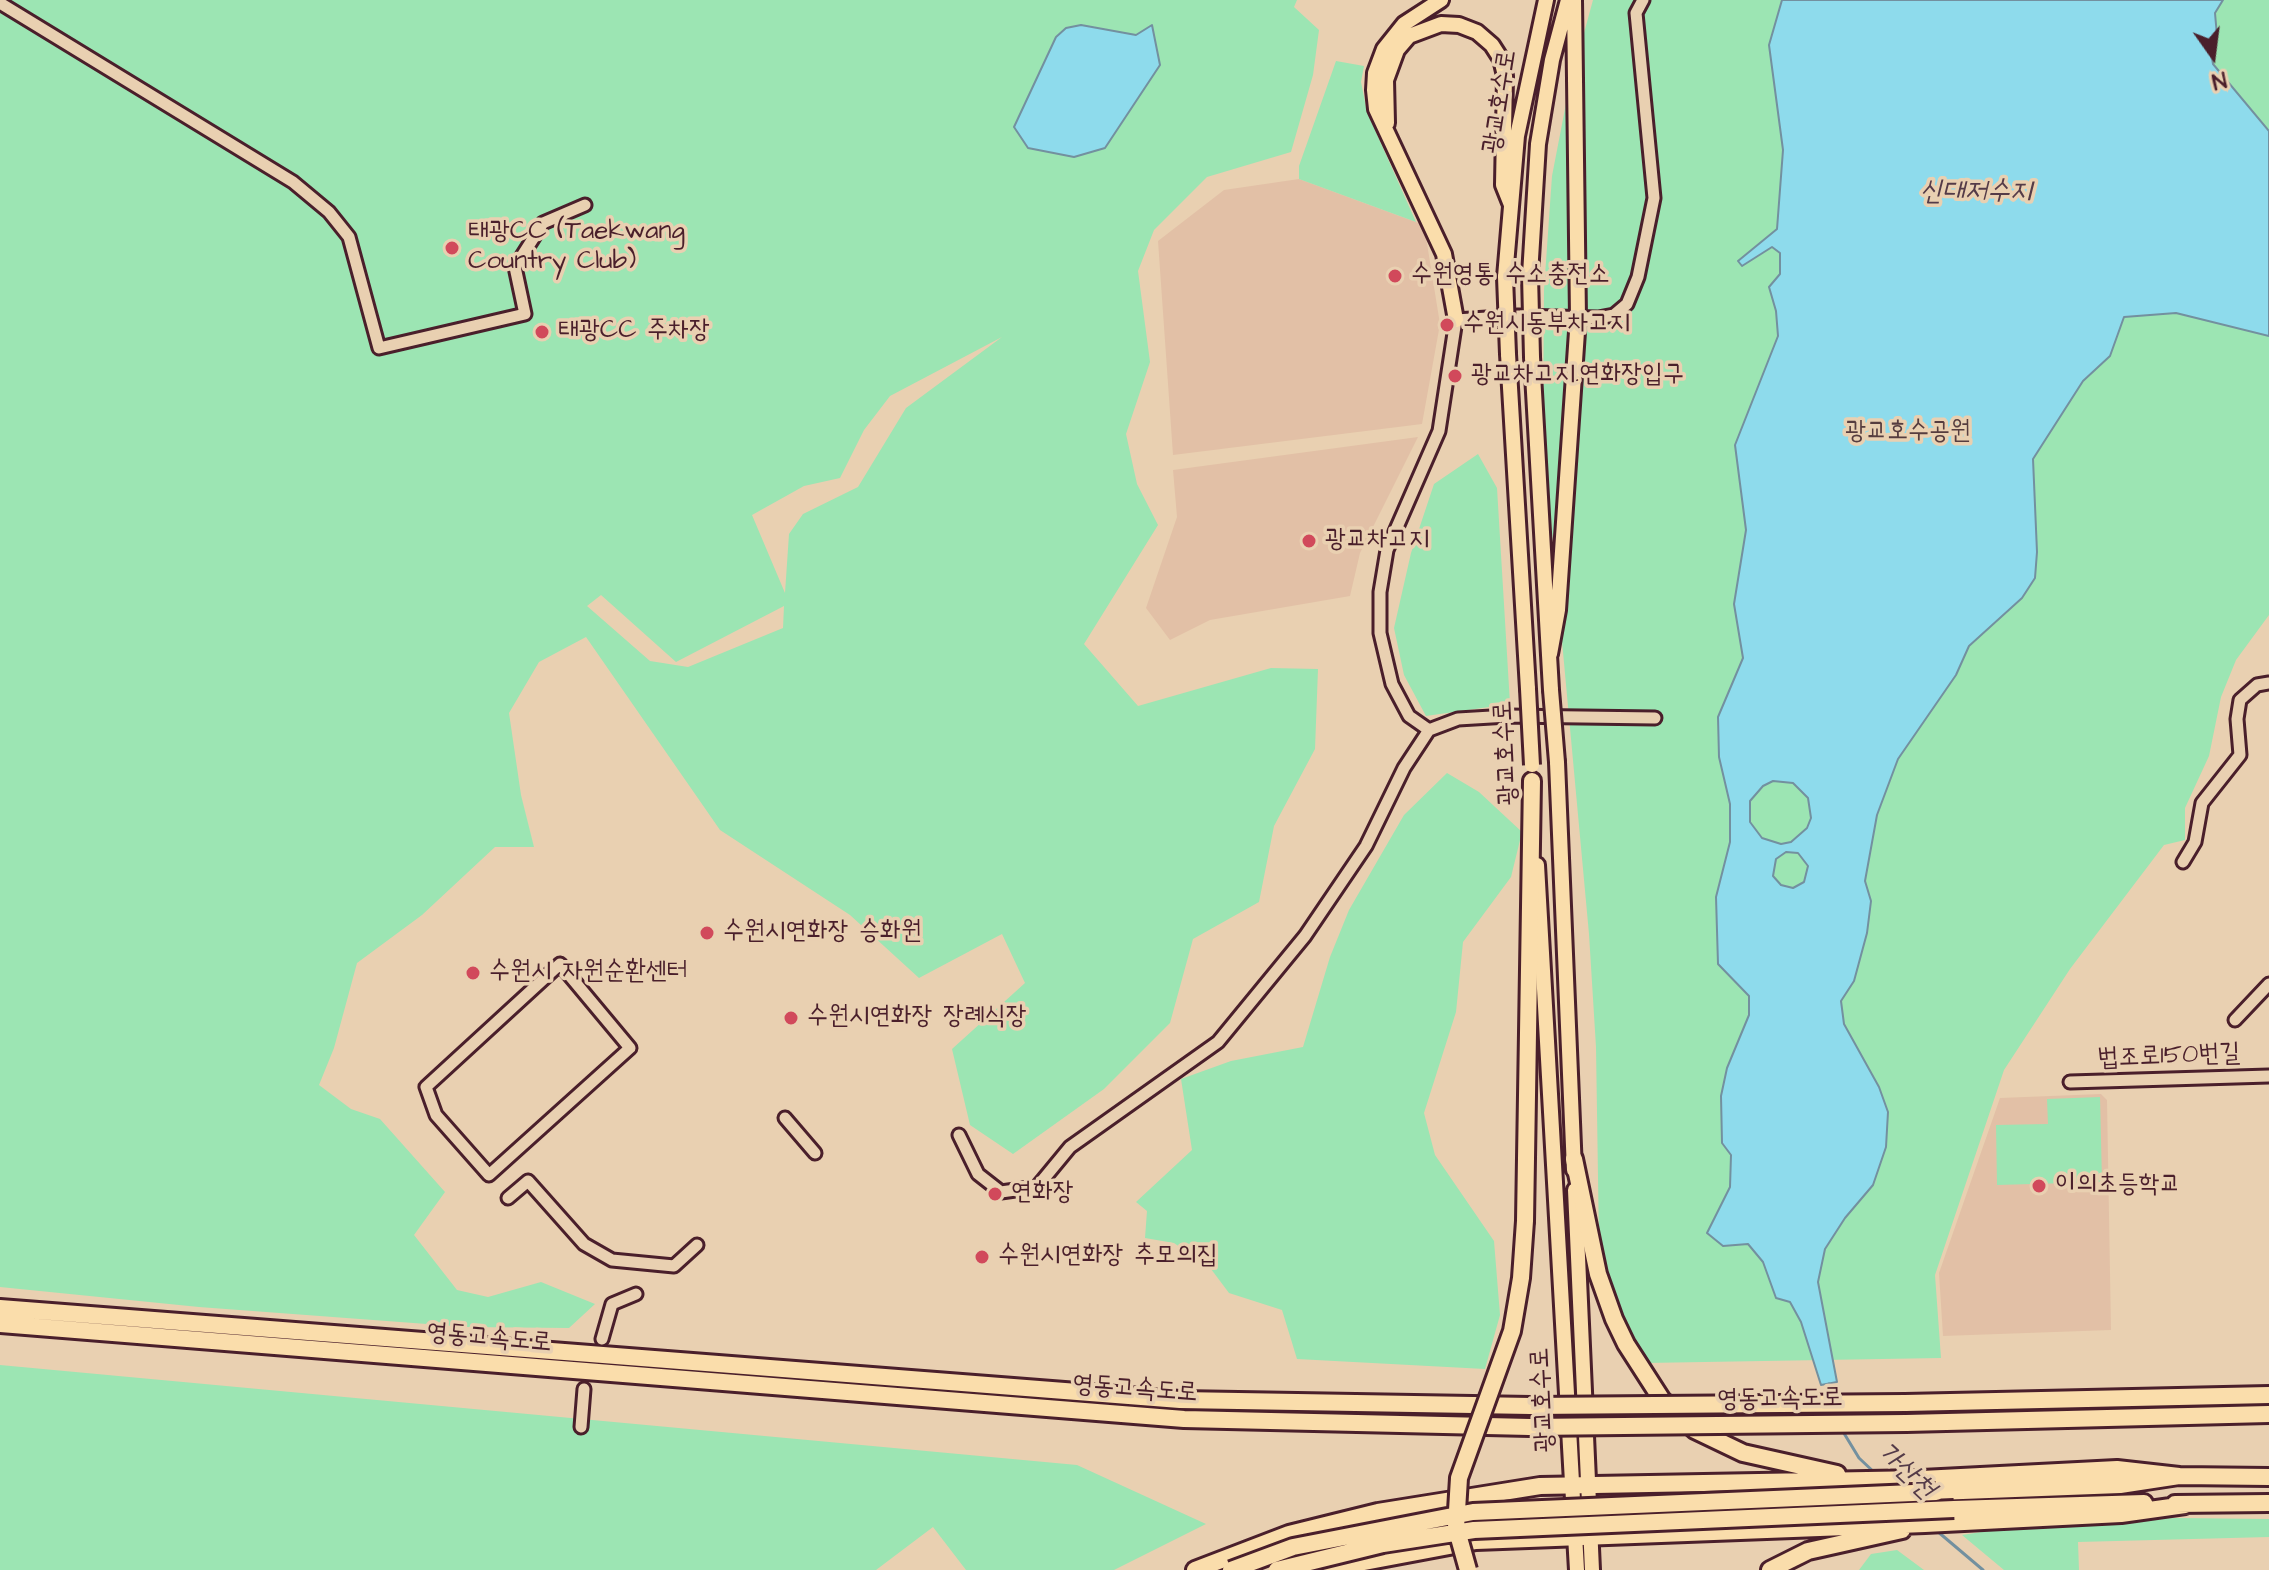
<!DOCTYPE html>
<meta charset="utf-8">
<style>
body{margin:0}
#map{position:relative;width:2269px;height:1570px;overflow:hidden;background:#e9d0b1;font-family:"Architects Daughter",sans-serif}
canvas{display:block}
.north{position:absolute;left:2173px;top:16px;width:80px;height:80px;-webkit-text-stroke:6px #e9d0b1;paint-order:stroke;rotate:166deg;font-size:22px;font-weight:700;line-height:32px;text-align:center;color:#4a1f2b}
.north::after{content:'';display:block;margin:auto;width:28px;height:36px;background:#4a1f2b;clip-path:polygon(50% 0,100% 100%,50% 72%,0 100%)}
</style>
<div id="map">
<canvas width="2269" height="1570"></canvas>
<div class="north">N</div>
</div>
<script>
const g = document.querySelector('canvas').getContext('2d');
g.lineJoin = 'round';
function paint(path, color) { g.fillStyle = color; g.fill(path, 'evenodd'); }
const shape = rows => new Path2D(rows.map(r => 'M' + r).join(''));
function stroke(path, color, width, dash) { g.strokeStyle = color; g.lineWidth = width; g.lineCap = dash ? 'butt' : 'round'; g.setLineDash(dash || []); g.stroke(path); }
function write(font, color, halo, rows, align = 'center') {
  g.font = font + ' "Architects Daughter","Poor Story",sans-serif'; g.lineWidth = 7; g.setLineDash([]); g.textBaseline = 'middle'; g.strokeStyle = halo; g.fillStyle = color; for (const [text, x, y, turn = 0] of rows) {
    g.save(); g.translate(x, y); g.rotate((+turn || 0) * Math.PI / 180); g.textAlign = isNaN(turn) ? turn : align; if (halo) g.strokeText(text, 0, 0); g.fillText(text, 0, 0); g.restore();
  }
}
const built = shape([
 [1299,179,1424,225,1440,324,1422,424,1173,455,1158,241,1224,190],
 [1418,437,1360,553,1350,596,1210,620,1170,640,1146,608,1177,517,1173,470],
 [2101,1094,2107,1100,2111,1330,1943,1336,1939,1273,2000,1098]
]);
const green = shape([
 [0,0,1297,0,1294,7,1319,30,1313,75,1291,152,1207,177,1154,230,1138,271,1150,362,1126,434,1137,484,1158,525,1084,644,1138,706,1271,668,1318,669,1315,749,1274,826,1259,902,1193,939,1170,1023,1104,1089,1013,1154,970,1125,952,1049,1025,983,1002,934,919,978,850,915,720,830,586,637,539,662,509,713,521,795,534,847,495,847,422,915,357,963,334,1048,319,1085,351,1109,380,1119,445,1192,414,1235,457,1290,488,1297,541,1282,595,1304,569,1328,467,1327,199,1307,0,1287],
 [1002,337,906,408,858,487,803,514,789,534,785,593,752,515,804,486,840,478,864,430,890,396],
 [601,595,676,662,784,606,783,628,688,667,650,661,587,606],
 [1593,0,2269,0,2269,615,2236,660,2221,697,2209,756,2185,808,2185,840,2164,845,2070,969,2004,1070,1935,1275,1941,1358,1645,1363,1622,1321,1608,1284,1599,1242,1596,1047,1589,934,1543,435,1544,290,1552,176,1569,88],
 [1336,61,1364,66,1361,82,1367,112,1416,222,1299,179,1299,166],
 [1478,454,1497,488,1510,704,1426,716,1404,675,1394,628,1411,553,1434,484],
 [1447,773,1479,792,1522,832,1511,877,1463,942,1456,1012,1424,1113,1435,1155,1494,1241,1500,1315,1485,1369,1297,1359,1282,1310,1229,1293,1211,1269,1174,1243,1145,1238,1147,1211,1136,1202,1192,1150,1181,1079,1231,1061,1303,1047,1330,957,1349,910,1404,815],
 [2100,1097,2102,1182,1997,1185,1996,1125,2048,1124,2047,1099],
 [0,1365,1077,1465,1206,1524,1114,1570,966,1570,933,1527,876,1570,0,1570],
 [2176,1518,2269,1519,2269,1537,2078,1542,2079,1570,2004,1570,1962,1535,2052,1521],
 [1897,1550,1924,1570,1859,1570,1871,1554]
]);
const water = shape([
 [1782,0,2223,0,2215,13,2217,36,2211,53,2213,64,2269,131,2269,336,2176,313,2124,317,2110,356,2083,381,2033,459,2037,552,2035,578,2022,598,1969,646,1956,675,1898,759,1877,815,1865,881,1871,901,1867,933,1854,981,1841,1001,1844,1024,1879,1087,1888,1112,1886,1147,1873,1185,1845,1218,1825,1249,1818,1282,1837,1382,1821,1385,1801,1322,1790,1302,1776,1298,1763,1262,1748,1244,1723,1246,1707,1233,1730,1187,1731,1155,1722,1143,1721,1096,1727,1068,1749,1015,1749,996,1718,964,1716,897,1730,842,1730,804,1719,757,1718,717,1743,658,1734,604,1746,530,1735,445,1778,336,1776,311,1769,287,1780,274,1780,253,1772,247,1742,266,1738,261,1777,229,1783,150,1769,45,1782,0],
 [1773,781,1793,783,1808,798,1811,818,1807,828,1791,842,1781,844,1762,838,1750,822,1750,801,1763,786,1773,781],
 [1786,852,1798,853,1808,866,1804,882,1793,888,1781,885,1773,876,1776,859,1786,852],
 [1081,25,1136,35,1152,25,1160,65,1105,148,1074,157,1028,148,1014,127,1056,37,1066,28,1081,25]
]);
const stream = shape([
 [1829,1384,1833,1400],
 [1842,1430,1859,1458,1876,1474],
 [1937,1531,1983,1570]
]);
const minor = shape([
 [0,3,293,182,329,212,349,237,379,348,525,314,515,267,543,223,585,205],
 [1429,730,1409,716,1392,684,1380,633,1380,592,1387,550,1439,431,1456,320,1518,316,1598,318,1614,315,1627,304,1638,277,1654,198,1636,13,1643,0],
 [2183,862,2195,842,2202,803,2240,755,2237,719,2240,700,2257,685,2269,683],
 [560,964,630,1048,489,1175,436,1115,426,1087,560,964],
 [2235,1020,2269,984],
 [2070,1082,2269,1076],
 [785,1118,815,1153],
 [959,1135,978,1174,1001,1192,1037,1187,1070,1147,1218,1042,1305,936,1366,846,1404,768,1429,730,1458,719,1508,716,1655,718],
 [508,1198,528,1181,584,1244,612,1260,674,1266,697,1245],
 [602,1339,612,1304,636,1294],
 [581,1427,584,1389]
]);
const major = shape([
 [1441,0,1404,24,1384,49,1375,73,1374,90,1376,109,1444,254,1456,320],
 [1387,123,1386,80,1397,50,1409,36,1441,24,1459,25,1477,32,1492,45,1501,59,1505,76,1503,185,1511,205],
 [1530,275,1538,144,1552,60,1568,0],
 [1505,277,1517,136,1546,0],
 [1508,354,1528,689],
 [1532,357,1551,690],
 [1550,654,1558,610,1578,317,1574,0],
 [1557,762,1574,1170],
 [1537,865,1577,1570],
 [1575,1190,1592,1570]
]);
const highway = shape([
 [1574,1159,1598,1274,1614,1319,1626,1344,1662,1400,1695,1430,1743,1453,1837,1474],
 [1525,1221,1532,781],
 [0,1308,1180,1400,1531,1406],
 [0,1324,1184,1419,1530,1427],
 [1905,1403,2269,1395],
 [1906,1423,2269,1414],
 [1936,1492,2120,1485,2179,1476,2269,1477],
 [2175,1504,2269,1503],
 [1954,1509,2144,1503],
 [1195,1570,1289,1534,1378,1512,1540,1486,1922,1479,2117,1469,2179,1476],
 [1321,1570,1476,1541,1925,1524,2121,1514,2185,1505],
 [1770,1570,1808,1551,1902,1530]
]);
const majorBridge = shape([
 [1530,275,1532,357],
 [1505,277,1508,354],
 [1528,689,1532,765],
 [1551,690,1557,762]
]);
const highwayBridge = shape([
 [1531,1406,1905,1403],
 [1530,1427,1906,1423],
 [1231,1570,1293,1547,1473,1512,1936,1492],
 [1277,1570,1383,1544,1474,1530,1954,1509],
 [1468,1570,1456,1527,1459,1478,1512,1331,1521,1278,1525,1221]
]);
const markers = [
 [452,248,8,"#d1495b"],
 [1395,276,8,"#d1495b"],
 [1447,325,8,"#d1495b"],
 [542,332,8,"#d1495b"],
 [1455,376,8,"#d1495b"],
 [1309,541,8,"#d1495b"],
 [707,933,8,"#d1495b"],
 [473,973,8,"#d1495b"],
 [791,1018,8,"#d1495b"],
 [2039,1186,8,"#d1495b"],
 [995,1194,8,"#d1495b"],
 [982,1257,8,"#d1495b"]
];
const streetNames = [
 ["광교호수로",1501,102,-81],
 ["광교호수로",1507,753,-93],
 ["법조로150번길",2169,1057,-2],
 ["영동고속도로",489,1339,5],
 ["영동고속도로",1135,1390,4],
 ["광교호수로",1544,1400,-93],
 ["영동고속도로",1780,1400,-1]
];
const poiNames = [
 ["태광CC (Taekwang",468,233],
 ["Country Club)",468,263],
 ["수원영통 수소충전소",1411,276],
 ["수원시동부차고지",1463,325],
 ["태광CC 주차장",558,332],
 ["광교차고지.연화장입구",1471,376],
 ["광교차고지",1325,541],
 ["수원시연화장 승화원",723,933],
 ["수원시 자원순환센터",489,973],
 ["수원시연화장 장례식장",807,1018],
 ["이의초등학교",2055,1186],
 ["연화장",1011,1194],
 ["수원시연화장 추모의집",998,1257]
];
const parkNames = [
 ["광교호수공원",1908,433]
];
const waterNames = [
 ["신대저수지",1976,193],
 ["가산천",1905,1472,43]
];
paint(built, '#e2c0a6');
paint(green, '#9ce5b3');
paint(water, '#8edbec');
stroke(water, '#73909f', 2);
stroke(stream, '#73909f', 3);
stroke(minor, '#4a1f2b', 17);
stroke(major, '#4a1f2b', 20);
stroke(highway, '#4a1f2b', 22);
stroke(minor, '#e9d0b1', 11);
stroke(major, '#faddab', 14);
stroke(highway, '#faddab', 16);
stroke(majorBridge, '#4a1f2b', 20, []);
stroke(highwayBridge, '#4a1f2b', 22, []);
stroke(majorBridge, '#faddab', 14);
stroke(highwayBridge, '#faddab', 16);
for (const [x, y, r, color] of markers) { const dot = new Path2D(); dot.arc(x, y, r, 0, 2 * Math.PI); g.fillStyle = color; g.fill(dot); stroke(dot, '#e9d0b1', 3); }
write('26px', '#4a1f2b', '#e9d0b1', streetNames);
write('26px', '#4a1f2b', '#e9d0b1', poiNames, 'left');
write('26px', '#563d3f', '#e9d0b1', parkNames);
write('italic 28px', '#543b48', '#e9d0b1', waterNames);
</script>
